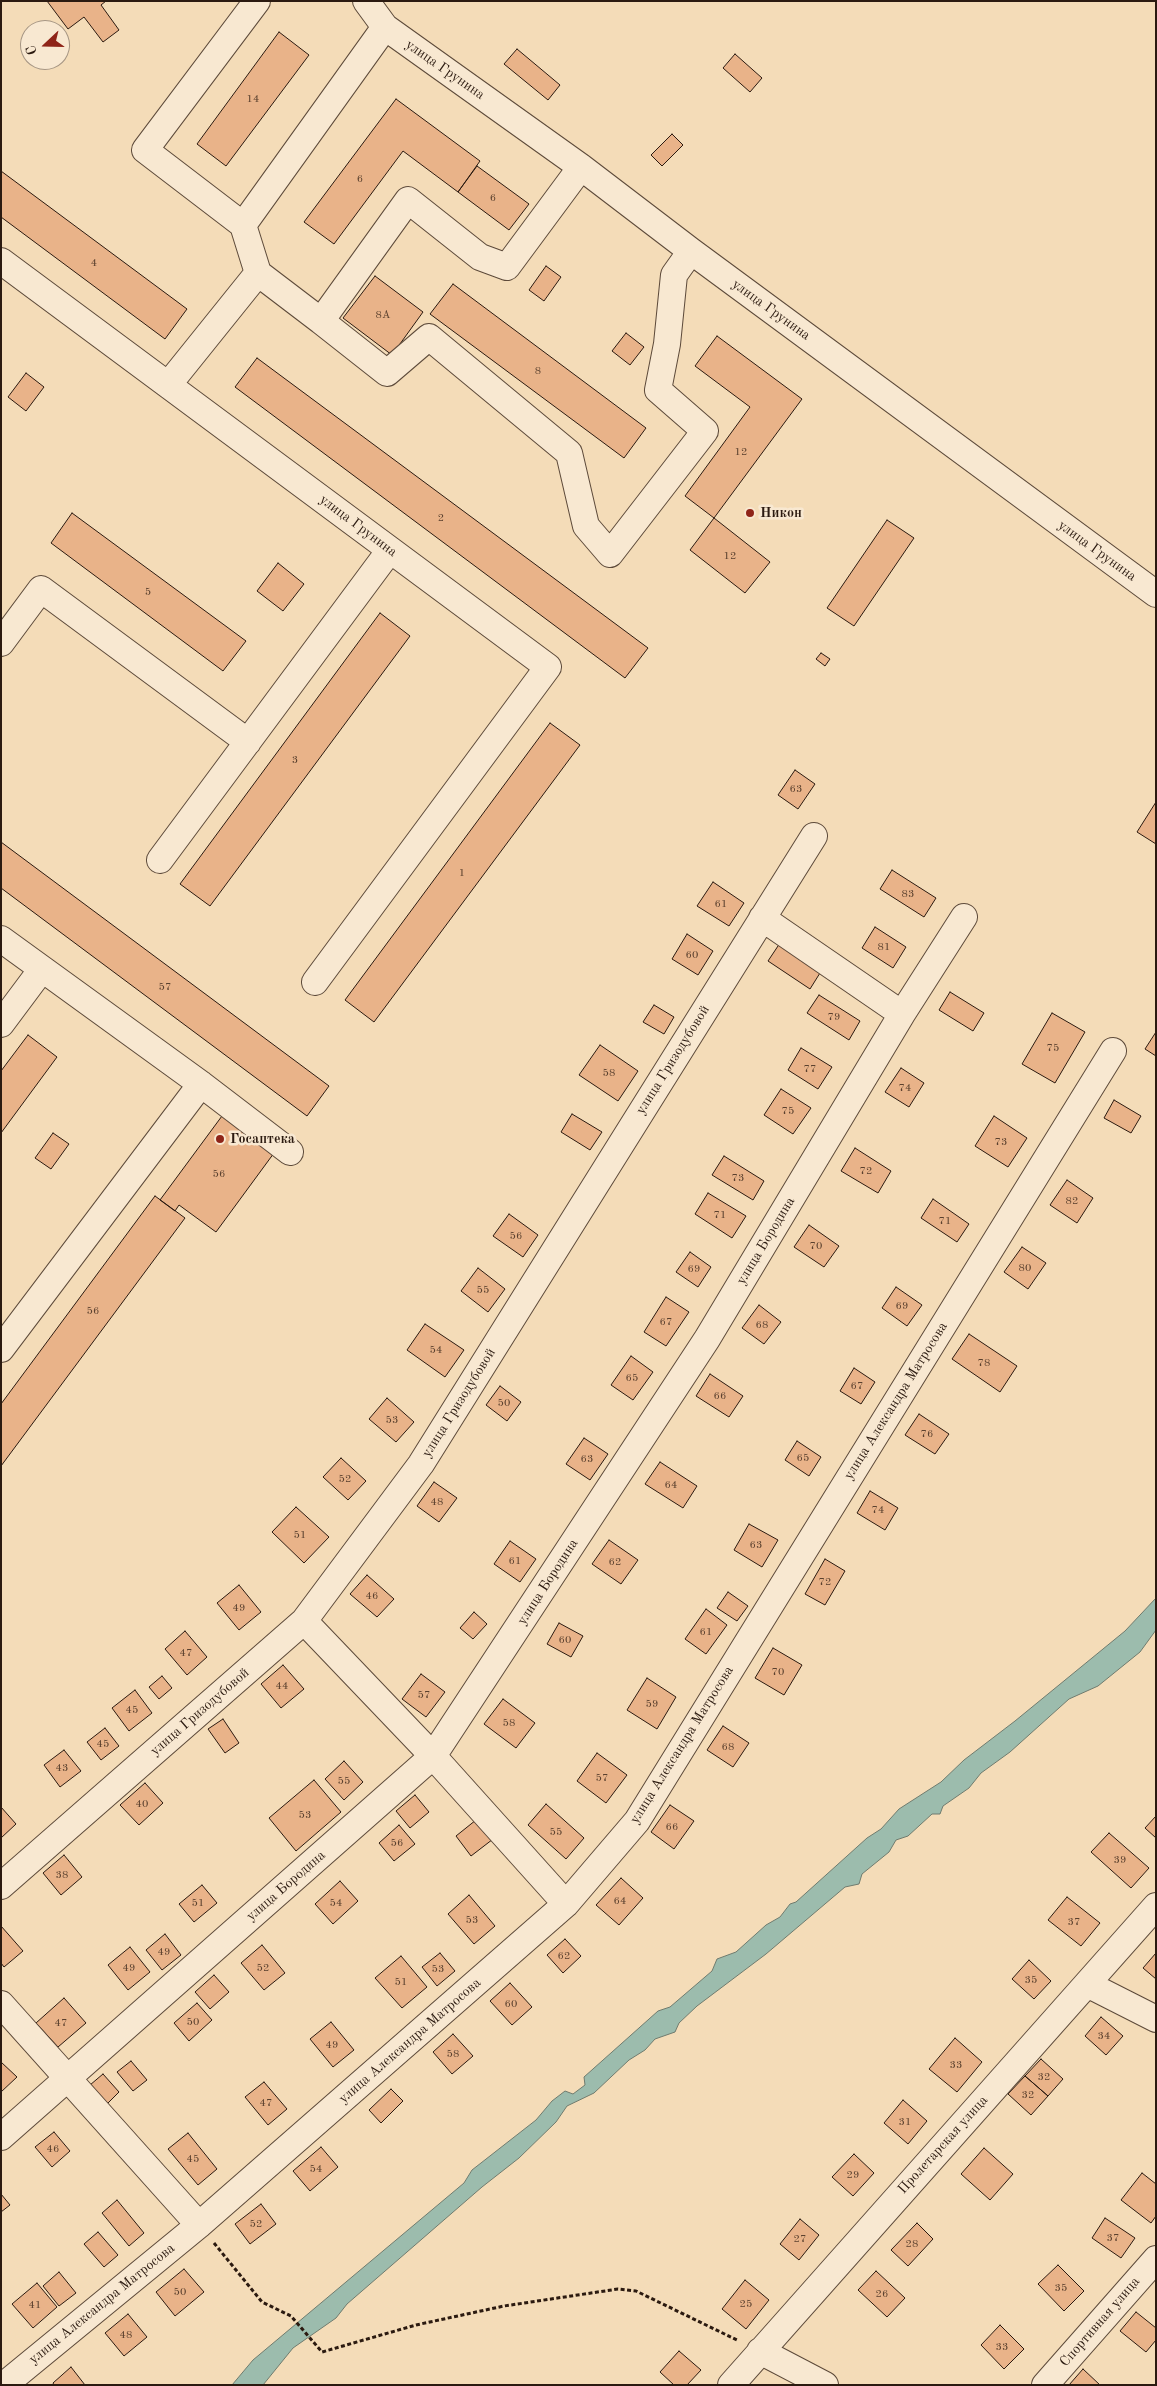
<!DOCTYPE html>
<meta charset="utf-8">
<style>
body{margin:0}
#map{position:relative;width:1157px;height:2386px;overflow:hidden;background:#f4dcb8;font-family:"Old Standard TT",serif}
canvas{display:block}
.frame{position:absolute;inset:0;border:2px solid #2b1a10;pointer-events:none}
.north{position:absolute;left:20px;top:20px;width:50px;height:50px;box-sizing:border-box;background:#f8e8d1;border:1px solid #a69684;border-radius:50%;rotate:249deg;font-size:14px;font-weight:700;line-height:20px;text-align:center;color:#2b1a10}
.north::after{content:'';display:block;margin:auto;width:18px;height:22px;background:#8f2418;clip-path:polygon(50% 0,100% 100%,50% 72%,0 100%)}
</style>
<div id="map">
<canvas width="1157" height="2386"></canvas>
<div class="frame"></div>
<div class="north">С</div>
</div>
<script>
const g = document.querySelector('canvas').getContext('2d');
g.lineJoin = 'round';
function paint(path, color) { g.fillStyle = color; g.fill(path, 'evenodd'); }
const shape = rows => new Path2D(rows.map(r => 'M' + r).join(''));
function stroke(path, color, width, dash) { g.strokeStyle = color; g.lineWidth = width; g.lineCap = dash ? 'butt' : 'round'; g.setLineDash(dash || []); g.stroke(path); }
function write(font, color, halo, rows, align = 'center') {
  g.font = font + ' "Old Standard TT",serif'; g.lineWidth = 5; g.setLineDash([]); g.textBaseline = 'middle'; g.strokeStyle = halo; g.fillStyle = color; for (const [text, x, y, turn = 0] of rows) {
    g.save(); g.translate(x, y); g.rotate((+turn || 0) * Math.PI / 180); g.textAlign = isNaN(turn) ? turn : align; if (halo) g.strokeText(text, 0, 0); g.fillText(text, 0, 0); g.restore();
  }
}
const water = shape([
 [1156,1598,1156,1630,1140,1652,1098,1686,1069,1699,1010,1752,981,1773,969,1788,943,1806,940,1814,932,1814,908,1836,896,1840,889,1852,862,1874,859,1884,845,1887,766,1954,697,2006,679,2023,675,2032,655,2039,645,2050,629,2060,594,2093,567,2106,556,2122,519,2158,482,2187,347,2304,336,2318,293,2348,263,2385,232,2385,253,2360,464,2183,472,2170,536,2120,552,2101,565,2091,573,2094,585,2085,584,2077,658,2011,670,2007,712,1971,717,1959,736,1952,766,1925,780,1917,790,1904,796,1902,867,1838,881,1829,899,1809,941,1782,964,1760,1015,1721,1125,1631,1156,1598]
]);
const building = shape([
 [47,1,106,1,101,5,119,30,103,42,84,17,68,29,47,1],
 [279,32,309,55,226,166,197,144,279,32],
 [517,49,560,85,548,100,504,64,517,49],
 [735,54,762,78,750,92,723,68,735,54],
 [396,99,480,161,458,192,403,151,334,244,304,222,396,99],
 [672,134,683,145,662,166,651,155,672,134],
 [477,166,529,204,509,230,458,192,477,166],
 [1,171,187,309,165,339,1,217,1,171],
 [546,266,561,277,544,301,529,290,546,266],
 [375,276,423,312,392,355,343,318,375,276],
 [453,284,646,428,624,458,430,314,453,284],
 [626,333,644,347,630,365,612,351,626,333],
 [717,336,802,399,714,518,685,496,750,407,695,366,717,336],
 [257,358,648,648,625,678,235,387,257,358],
 [26,373,44,387,26,411,8,397,26,373],
 [72,513,246,641,223,671,51,543,72,513],
 [714,518,770,562,745,593,690,550,714,518],
 [887,520,914,538,854,626,827,608,887,520],
 [278,563,304,584,283,611,257,591,278,563],
 [380,613,410,636,210,906,180,884,380,613],
 [821,653,830,659,825,666,816,659,821,653],
 [550,723,580,745,374,1022,345,1000,550,723],
 [795,770,815,784,798,809,778,795,795,770],
 [1156,802,1156,844,1137,832,1156,802],
 [1,842,329,1086,307,1116,1,888,1,842],
 [892,870,936,898,924,917,880,889,892,870],
 [713,882,744,903,729,926,697,906,713,882],
 [875,927,906,947,893,968,862,948,875,927],
 [687,934,713,951,698,975,672,959,687,934],
 [784,937,825,965,810,989,768,961,784,937],
 [950,992,984,1013,973,1031,939,1010,950,992],
 [819,995,860,1021,849,1040,807,1013,819,995],
 [654,1005,674,1017,664,1034,643,1022,654,1005],
 [1052,1013,1085,1032,1055,1083,1022,1064,1052,1013],
 [1156,1032,1156,1056,1145,1049,1156,1032],
 [28,1035,57,1057,1,1133,1,1071,28,1035],
 [600,1045,638,1071,618,1101,579,1075,600,1045],
 [801,1048,832,1067,818,1089,788,1070,801,1048],
 [901,1068,924,1083,909,1107,885,1092,901,1068],
 [781,1089,811,1108,793,1134,764,1115,781,1089],
 [1114,1100,1141,1116,1131,1133,1104,1118,1114,1100],
 [572,1114,602,1132,590,1150,561,1132,572,1114],
 [222,1116,274,1153,216,1232,179,1205,175,1211,160,1200,222,1116],
 [994,1116,1027,1138,1008,1167,975,1146,994,1116],
 [53,1133,69,1144,51,1169,35,1158,53,1133],
 [855,1148,891,1171,878,1193,841,1171,855,1148],
 [724,1156,764,1181,753,1200,712,1175,724,1156],
 [1067,1180,1093,1198,1077,1223,1050,1205,1067,1180],
 [708,1193,746,1216,732,1238,695,1214,708,1193],
 [155,1196,185,1218,1,1466,1,1404,155,1196],
 [933,1199,969,1224,957,1242,921,1218,933,1199],
 [509,1214,538,1235,523,1257,493,1236,509,1214],
 [809,1225,839,1246,824,1267,794,1247,809,1225],
 [1022,1247,1046,1263,1028,1289,1004,1272,1022,1247],
 [690,1252,711,1267,698,1287,676,1272,690,1252],
 [478,1268,505,1289,488,1312,461,1291,478,1268],
 [896,1287,922,1305,907,1326,882,1308,896,1287],
 [666,1297,689,1312,666,1346,644,1332,666,1297],
 [759,1305,781,1322,764,1344,742,1328,759,1305],
 [425,1324,464,1350,445,1377,407,1350,425,1324],
 [969,1334,1017,1366,1000,1392,952,1359,969,1334],
 [631,1356,653,1372,633,1400,611,1385,631,1356],
 [854,1368,875,1382,861,1404,840,1391,854,1368],
 [710,1374,743,1396,729,1417,696,1396,710,1374],
 [500,1386,521,1402,507,1421,486,1405,500,1386],
 [387,1398,414,1422,396,1442,369,1419,387,1398],
 [919,1414,949,1434,935,1454,905,1435,919,1414],
 [584,1438,608,1454,590,1480,566,1464,584,1438],
 [797,1441,821,1457,809,1476,785,1460,797,1441],
 [341,1458,366,1481,348,1500,323,1477,341,1458],
 [660,1462,697,1486,683,1508,645,1484,660,1462],
 [434,1482,457,1498,439,1522,417,1506,434,1482],
 [870,1491,898,1508,885,1530,857,1513,870,1491],
 [296,1507,329,1537,304,1563,272,1532,296,1507],
 [749,1524,778,1540,762,1567,734,1550,749,1524],
 [609,1540,638,1560,621,1584,592,1564,609,1540],
 [510,1541,536,1559,520,1582,494,1564,510,1541],
 [825,1559,845,1571,825,1605,805,1594,825,1559],
 [367,1575,394,1599,377,1617,350,1594,367,1575],
 [239,1585,261,1612,239,1630,217,1603,239,1585],
 [728,1592,748,1606,737,1621,717,1608,728,1592],
 [706,1609,727,1625,706,1654,685,1639,706,1609],
 [474,1612,487,1624,473,1639,460,1628,474,1612],
 [559,1623,583,1636,571,1657,547,1644,559,1623],
 [185,1631,207,1657,187,1675,165,1649,185,1631],
 [773,1648,802,1665,784,1695,755,1678,773,1648],
 [283,1665,304,1689,281,1708,261,1684,283,1665],
 [421,1674,445,1692,426,1717,402,1699,421,1674],
 [162,1676,172,1688,159,1699,149,1687,162,1676],
 [647,1678,676,1697,657,1729,627,1710,647,1678],
 [135,1690,152,1713,129,1731,112,1708,135,1690],
 [503,1699,535,1723,516,1748,484,1724,503,1699],
 [223,1719,239,1743,225,1753,208,1729,223,1719],
 [723,1726,749,1743,733,1767,707,1750,723,1726],
 [105,1728,119,1746,101,1760,87,1742,105,1728],
 [64,1750,81,1771,60,1787,44,1765,64,1750],
 [597,1753,627,1775,606,1803,577,1781,597,1753],
 [344,1761,363,1782,344,1800,325,1779,344,1761],
 [314,1780,341,1812,296,1851,269,1818,314,1780],
 [145,1783,163,1803,139,1825,120,1805,145,1783],
 [415,1795,429,1812,410,1828,396,1811,415,1795],
 [546,1804,584,1838,566,1859,528,1825,546,1804],
 [670,1805,694,1821,674,1849,651,1832,670,1805],
 [1,1807,16,1824,1,1838,1,1807],
 [481,1816,497,1836,471,1856,456,1836,481,1816],
 [1156,1816,1156,1838,1145,1828,1156,1816],
 [399,1825,415,1844,394,1861,379,1843,399,1825],
 [1109,1833,1149,1868,1131,1888,1091,1852,1109,1833],
 [64,1855,82,1877,61,1895,43,1873,64,1855],
 [621,1878,643,1898,619,1925,596,1905,621,1878],
 [340,1881,358,1901,333,1924,315,1904,340,1881],
 [202,1885,217,1903,194,1922,179,1904,202,1885],
 [469,1895,495,1926,474,1944,448,1914,469,1895],
 [1067,1897,1100,1923,1081,1946,1048,1920,1067,1897],
 [1,1926,23,1951,4,1967,1,1963,1,1926],
 [165,1934,181,1955,162,1970,146,1950,165,1934],
 [565,1939,581,1956,563,1973,547,1955,565,1939],
 [262,1945,285,1973,264,1990,241,1963,262,1945],
 [130,1947,150,1972,128,1990,108,1965,130,1947],
 [440,1953,455,1971,437,1986,422,1967,440,1953],
 [1156,1953,1156,1979,1143,1968,1156,1953],
 [401,1956,427,1987,402,2008,375,1978,401,1956],
 [1029,1960,1051,1981,1034,1999,1012,1979,1029,1960],
 [214,1975,229,1992,210,2009,195,1992,214,1975],
 [510,1983,532,2007,512,2025,490,2001,510,1983],
 [64,1998,86,2023,58,2047,36,2023,64,1998],
 [197,2003,212,2020,189,2041,174,2023,197,2003],
 [1101,2017,1123,2036,1106,2055,1085,2036,1101,2017],
 [331,2022,354,2050,333,2067,310,2039,331,2022],
 [453,2034,473,2056,452,2074,433,2052,453,2034],
 [955,2038,982,2062,957,2092,929,2069,955,2038],
 [1041,2059,1063,2079,1048,2096,1025,2076,1041,2059],
 [131,2061,147,2080,133,2091,117,2072,131,2061],
 [1,2062,17,2077,1,2092,1,2062],
 [103,2074,119,2092,107,2104,90,2085,103,2074],
 [1025,2076,1048,2096,1031,2115,1008,2094,1025,2076],
 [264,2082,287,2109,268,2125,245,2097,264,2082],
 [391,2089,403,2101,381,2123,369,2110,391,2089],
 [903,2100,927,2121,908,2144,884,2123,903,2100],
 [54,2132,70,2151,52,2167,35,2147,54,2132],
 [188,2133,217,2169,198,2185,168,2149,188,2133],
 [321,2147,338,2167,310,2191,293,2171,321,2147],
 [984,2148,1013,2174,990,2200,961,2174,984,2148],
 [854,2154,874,2173,853,2196,832,2177,854,2154],
 [1142,2173,1156,2184,1156,2216,1151,2223,1121,2200,1142,2173],
 [1,2194,10,2205,1,2212,1,2194],
 [117,2200,144,2233,129,2246,102,2213,117,2200],
 [261,2204,276,2224,250,2244,235,2224,261,2204],
 [1105,2218,1135,2238,1121,2258,1092,2238,1105,2218],
 [800,2219,819,2235,799,2260,780,2244,800,2219],
 [917,2223,933,2239,908,2266,891,2250,917,2223],
 [98,2232,118,2255,104,2267,84,2244,98,2232],
 [1058,2265,1084,2291,1064,2311,1038,2284,1058,2265],
 [184,2269,204,2292,175,2316,156,2292,184,2269],
 [876,2271,905,2298,887,2317,858,2290,876,2271],
 [59,2272,76,2293,59,2306,43,2286,59,2272],
 [745,2280,769,2300,746,2329,722,2309,745,2280],
 [37,2283,57,2307,33,2328,12,2304,37,2283],
 [1136,2312,1156,2328,1156,2340,1146,2352,1120,2331,1136,2312],
 [128,2314,147,2337,124,2356,105,2333,128,2314],
 [1000,2325,1024,2349,1004,2369,981,2345,1000,2325],
 [679,2351,701,2370,687,2385,674,2385,660,2372,679,2351],
 [71,2367,85,2385,54,2385,53,2383,71,2367],
 [1083,2369,1100,2385,1069,2385,1083,2369]
]);
const path = shape([
 [214,2243,262,2302,291,2316,322,2352,416,2325,504,2306,618,2289,636,2291,739,2341]
]);
const minor = shape([
 [366,1,385,27,581,167,691,251,1156,594],
 [243,225,145,150,257,1],
 [1,261,548,667,315,982],
 [258,273,321,321,408,200,480,257,507,267,581,167],
 [321,321,387,373,429,337,569,453,586,526,610,554,705,431,658,390,667,344,674,275,691,251],
 [168,385,258,273,243,225,385,27],
 [1,643,41,589,248,742],
 [160,860,390,550],
 [762,918,902,1014],
 [1,939,201,1084,290,1152],
 [1,1024,42,969],
 [1,1349,201,1084],
 [304,1621,433,1756,566,1904],
 [1,1886,304,1621,421,1464,814,836],
 [1087,1984,1156,2019],
 [1,2004,199,2225],
 [1,2137,433,1756,707,1339,902,1014,964,917],
 [760,2351,825,2385],
 [4,2385,199,2225,566,1904,637,1821,1113,1051],
 [731,2385,1156,1906],
 [1045,2385,1156,2259]
]);
const markers = [
 [750,513,5,"#8f2418"],
 [220,1139,5,"#8f2418"]
];
const numberNames = [
 ["14",253,99],
 ["6",360,179],
 ["6",493,198],
 ["4",94,263],
 ["8А",383,315],
 ["8",538,371],
 ["12",741,452],
 ["2",441,518],
 ["12",730,556],
 ["5",148,592],
 ["3",295,760],
 ["63",796,789],
 ["1",462,873],
 ["83",908,894],
 ["61",721,904],
 ["81",884,947],
 ["60",692,955],
 ["57",165,987],
 ["79",834,1017],
 ["75",1053,1048],
 ["77",810,1069],
 ["58",609,1073],
 ["74",905,1088],
 ["75",788,1111],
 ["73",1001,1142],
 ["72",866,1171],
 ["56",219,1174],
 ["73",738,1178],
 ["82",1072,1201],
 ["71",720,1215],
 ["71",945,1221],
 ["56",516,1236],
 ["70",816,1246],
 ["80",1025,1268],
 ["69",694,1269],
 ["55",483,1290],
 ["69",902,1306],
 ["56",93,1311],
 ["67",666,1322],
 ["68",762,1325],
 ["54",436,1350],
 ["78",984,1363],
 ["65",632,1378],
 ["67",857,1386],
 ["66",720,1396],
 ["50",504,1403],
 ["53",392,1420],
 ["76",927,1434],
 ["65",803,1458],
 ["63",587,1459],
 ["52",345,1479],
 ["64",671,1485],
 ["48",437,1502],
 ["74",878,1510],
 ["51",300,1535],
 ["63",756,1545],
 ["61",515,1561],
 ["62",615,1562],
 ["72",825,1582],
 ["46",372,1596],
 ["49",239,1608],
 ["61",706,1632],
 ["60",565,1640],
 ["47",186,1653],
 ["70",778,1672],
 ["44",282,1686],
 ["57",424,1695],
 ["59",652,1704],
 ["45",132,1710],
 ["58",509,1723],
 ["45",103,1744],
 ["68",728,1747],
 ["43",62,1768],
 ["57",602,1778],
 ["55",344,1781],
 ["40",142,1804],
 ["53",305,1815],
 ["66",672,1827],
 ["55",556,1832],
 ["56",397,1843],
 ["39",1120,1860],
 ["38",62,1875],
 ["64",620,1901],
 ["51",198,1903],
 ["54",336,1903],
 ["53",472,1920],
 ["37",1074,1922],
 ["49",164,1952],
 ["62",564,1956],
 ["49",129,1968],
 ["52",263,1968],
 ["53",438,1969],
 ["35",1031,1980],
 ["51",401,1982],
 ["60",511,2004],
 ["50",193,2022],
 ["47",61,2023],
 ["34",1104,2036],
 ["49",332,2045],
 ["58",453,2054],
 ["33",956,2065],
 ["32",1044,2077],
 ["32",1028,2095],
 ["47",266,2103],
 ["31",905,2122],
 ["46",53,2149],
 ["45",193,2159],
 ["54",316,2169],
 ["29",853,2175],
 ["52",256,2224],
 ["37",1113,2238],
 ["27",800,2239],
 ["28",912,2244],
 ["35",1061,2288],
 ["50",180,2292],
 ["26",882,2294],
 ["25",746,2304],
 ["41",35,2305],
 ["48",126,2335],
 ["33",1002,2347]
];
const streetNames = [
 ["улица Грунина",445,70,35],
 ["улица Грунина",771,310,36],
 ["улица Грунина",358,526,37],
 ["улица Грунина",1097,551,36],
 ["улица Гризодубовой",673,1060,-58],
 ["улица Бородина",766,1241,-59],
 ["улица Александра Матросова",896,1401,-58],
 ["улица Гризодубовой",459,1403,-58],
 ["улица Бородина",548,1582,-57],
 ["улица Гризодубовой",200,1712,-41],
 ["улица Александра Матросова",682,1745,-58],
 ["улица Бородина",286,1886,-41],
 ["улица Александра Матросова",410,2041,-41],
 ["Пролетарская улица",943,2145,-48],
 ["улица Александра Матросова",102,2304,-39],
 ["Спортивная улица",1100,2322,-49]
];
const poiNames = [
 ["Никон",760,513],
 ["Госаптека",230,1139]
];
paint(water, '#9cbcad');
stroke(water, '#6f7b6e', 1);
paint(building, '#e9b389');
stroke(building, '#2b1a10', 1);
stroke(minor, '#5d4a3a', 28);
stroke(path, '#2b1a10', 3, [4, 2.5]);
stroke(minor, '#f8e8d1', 26);
for (const [x, y, r, color] of markers) { const dot = new Path2D(); dot.arc(x, y, r, 0, 2 * Math.PI); g.fillStyle = color; g.fill(dot); stroke(dot, '#f8e8d1', 2); }
write('11px', '#5a402e', null, numberNames);
write('14px', '#2b1a10', '#f8e8d1', streetNames);
write('bold 14px', '#2b1a10', '#f8e8d1', poiNames, 'left');
</script>
